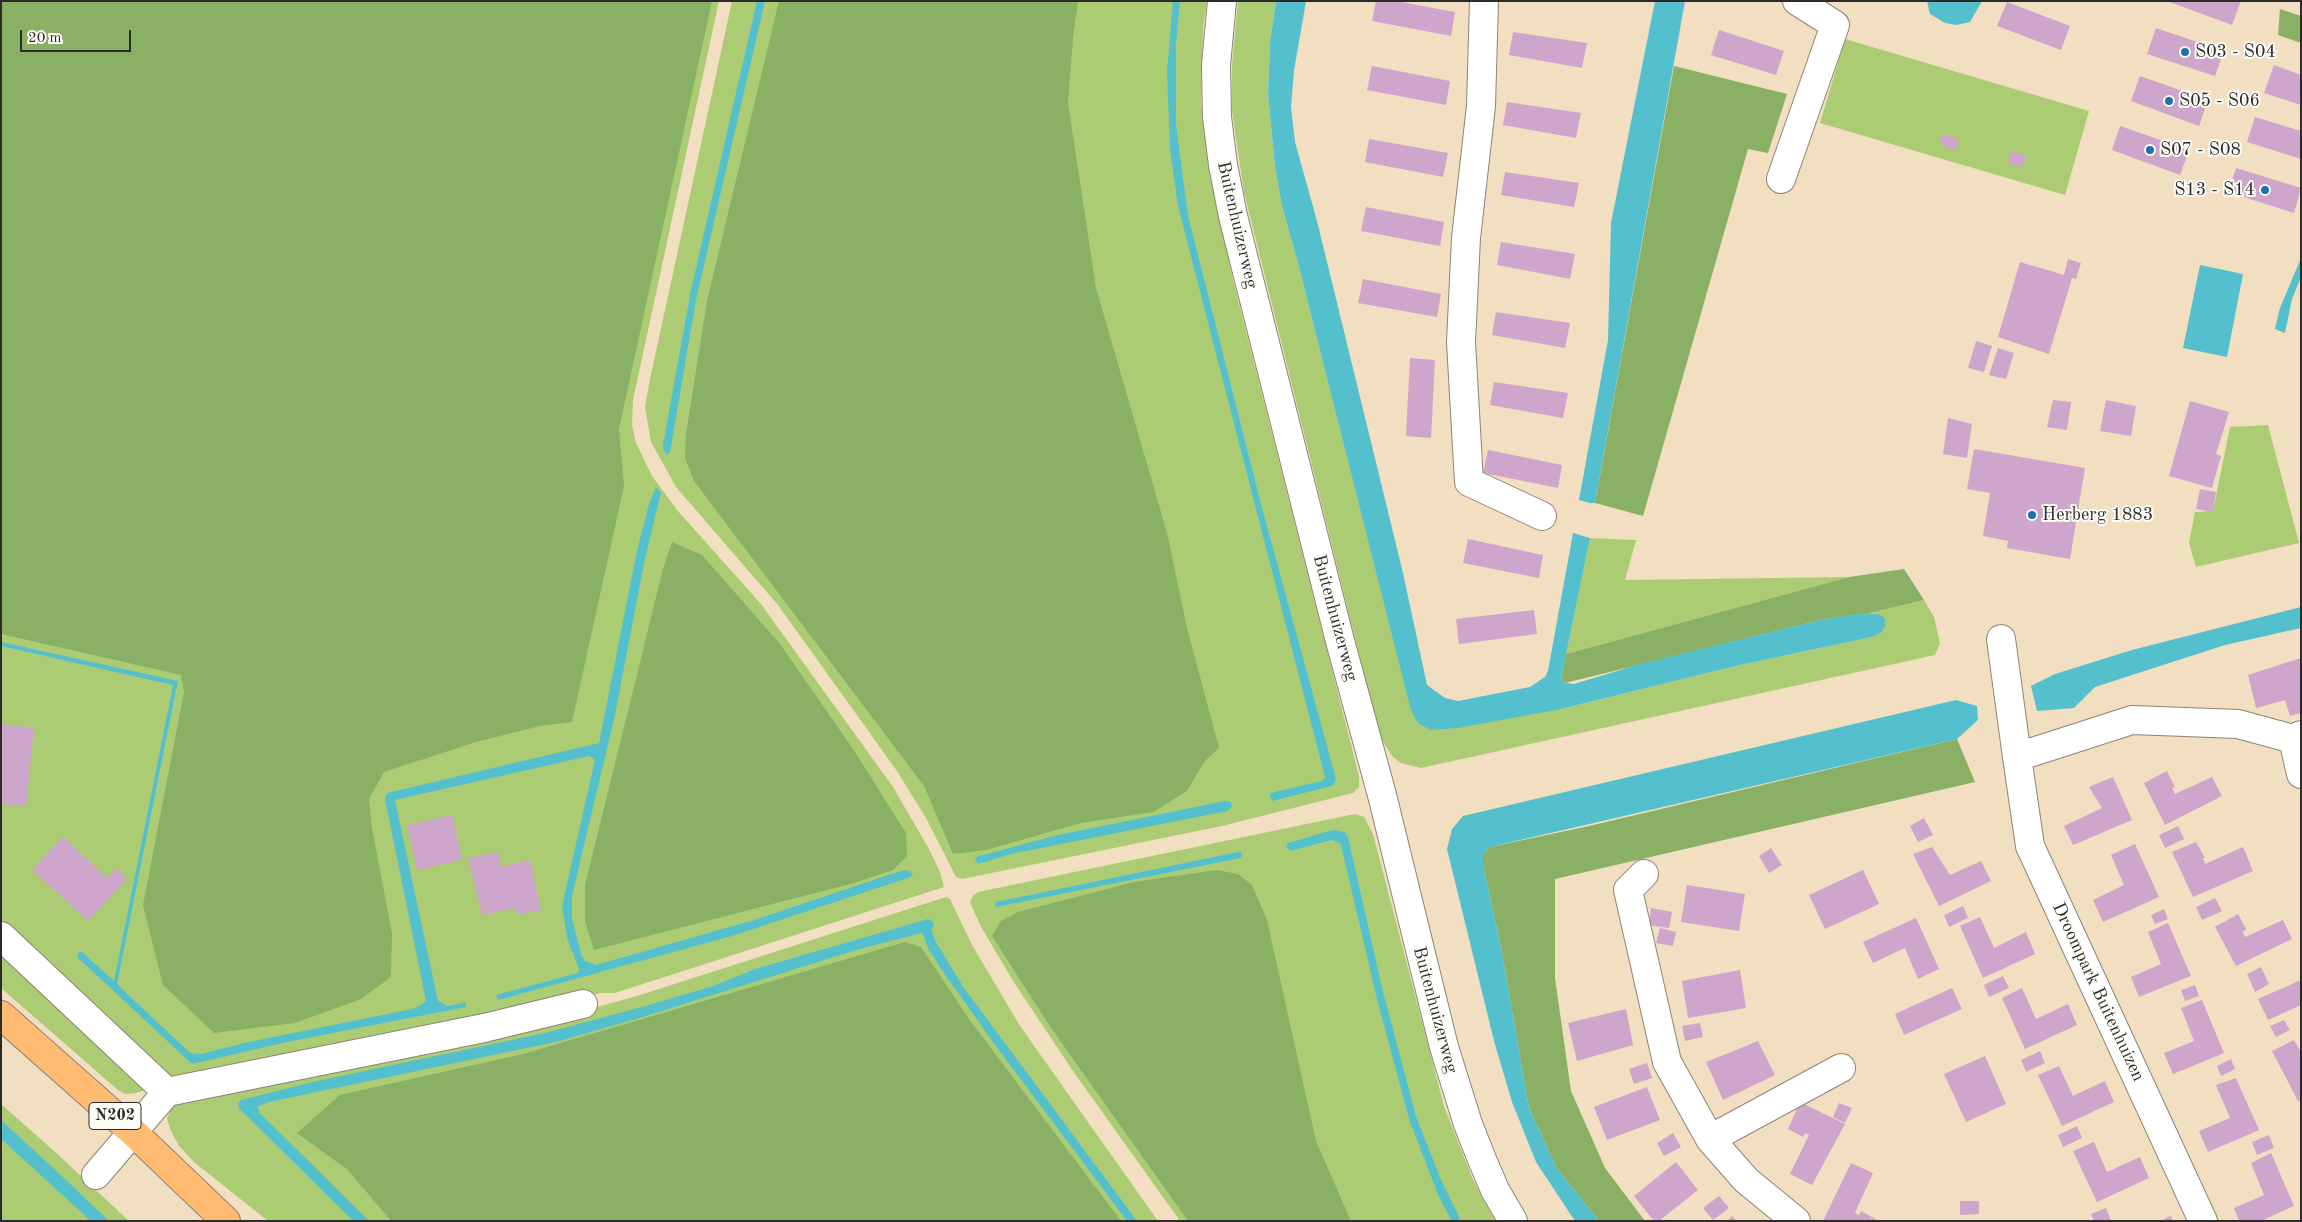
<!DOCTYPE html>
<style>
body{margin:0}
#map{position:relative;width:2302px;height:1222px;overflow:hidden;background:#f2dec1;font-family:"Old Standard TT",serif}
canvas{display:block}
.frame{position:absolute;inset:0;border:2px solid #2b2b2b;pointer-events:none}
.scale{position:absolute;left:20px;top:30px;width:111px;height:22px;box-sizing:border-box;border:2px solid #2b2b2b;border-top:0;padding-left:6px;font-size:15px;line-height:18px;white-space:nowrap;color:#2b2b2b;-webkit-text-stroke:4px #fdfcf7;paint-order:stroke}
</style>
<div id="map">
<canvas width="2302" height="1222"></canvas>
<div class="frame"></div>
<div class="scale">20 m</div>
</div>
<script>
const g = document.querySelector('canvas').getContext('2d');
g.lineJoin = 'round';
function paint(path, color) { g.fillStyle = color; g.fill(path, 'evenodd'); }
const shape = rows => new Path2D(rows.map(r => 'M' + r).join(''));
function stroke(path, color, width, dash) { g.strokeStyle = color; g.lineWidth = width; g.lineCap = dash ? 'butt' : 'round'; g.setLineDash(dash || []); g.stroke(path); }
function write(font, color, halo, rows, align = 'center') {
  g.font = font + ' "Old Standard TT",serif'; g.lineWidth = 4; g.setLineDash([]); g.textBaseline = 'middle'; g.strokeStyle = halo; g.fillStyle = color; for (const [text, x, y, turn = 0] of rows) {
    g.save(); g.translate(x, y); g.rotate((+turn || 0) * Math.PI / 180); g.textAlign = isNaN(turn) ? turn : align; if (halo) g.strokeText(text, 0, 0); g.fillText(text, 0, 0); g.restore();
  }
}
const green = shape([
 [1,1,719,1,633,400,632,425,636,443,652,476,677,510,761,604,893,787,929,849,940,872,944,887,615,993,601,993,505,1016,181,1079,136,1093,125,1094,118,1090,1,988],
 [732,1,1207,1,1203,28,1201,101,1210,175,1233,280,1359,776,1359,787,1353,793,1222,826,962,879,956,877,926,818,897,771,778,605,676,487,651,442,645,407,649,384],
 [1238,1,1276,1,1270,43,1268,95,1275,167,1282,206,1298,263,1412,713,1561,709,1740,665,1872,637,1881,633,1879,614,1870,613,1924,600,1934,617,1940,643,1935,655,1421,768,1401,763,1392,756,1379,735,1244,192,1232,111,1232,65],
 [1845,39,2089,111,2065,195,1820,123],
 [2268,425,2299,543,2196,567,2189,543,2195,512,2213,511,2230,427],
 [1590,538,1636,540,1625,580,1849,577,1566,654],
 [1355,814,1364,817,1373,834,1444,1106,1473,1180,1495,1221,1180,1221,1073,1071,1015,984,980,925,970,902,973,896,978,892],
 [946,897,950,899,972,945,1020,1026,1158,1221,268,1221,194,1162,179,1146,170,1129,167,1118,172,1107,179,1100,517,1029,637,996],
 [1,1104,53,1150,129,1221,1,1221]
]);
const forest = shape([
 [1,1,712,1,619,429,624,486,572,722,540,726,476,742,384,772,369,799,372,828,392,934,391,977,361,999,295,1023,214,1033,163,985,143,905,184,692,181,675,1,634],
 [779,1,1078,1,1073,38,1068,103,1096,288,1167,533,1187,628,1219,748,1204,762,1187,791,1153,812,1081,823,986,850,953,854,924,786,694,481,685,458,686,434,707,301],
 [2280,9,2301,16,2301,43,2278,35],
 [1674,66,1787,94,1768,153,1748,149,1643,516,1595,503],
 [672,542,702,555,780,644,855,752,906,833,907,856,893,870,854,883,594,950,585,921,585,885,663,569],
 [1904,569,1924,600,1870,613,1825,619,1565,683,1561,679,1566,654,1849,577],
 [1957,739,1975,782,1555,879,1555,978,1571,1091,1605,1168,1645,1221,1599,1221,1556,1167,1529,1108,1500,942,1483,866,1483,855,1490,847,1589,826],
 [1217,870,1238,874,1252,885,1267,920,1316,1141,1351,1221,1188,1221,1049,1025,992,936,1001,921,1018,912,1134,882],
 [905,942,921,947,969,1019,1121,1221,391,1221,348,1170,297,1133,340,1095,523,1054]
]);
const water = shape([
 [757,1,765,1,696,300,670,452,667,455,664,451,663,445,691,290],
 [1173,1,1180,1,1176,43,1176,124,1188,216,1262,508,1336,779,1334,785,1328,787,1272,801,1269,795,1274,792,1322,781,1325,777,1178,206,1170,149,1167,72],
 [1276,1,1306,1,1294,71,1291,107,1295,142,1317,221,1403,573,1427,685,1445,698,1458,701,1530,687,1545,677,1548,671,1573,533,1590,538,1561,679,1565,683,1574,684,1640,664,1825,619,1867,613,1879,614,1885,619,1885,626,1881,633,1872,637,1740,665,1561,709,1458,728,1431,730,1419,724,1412,713,1408,699,1298,263,1282,206,1275,167,1268,95,1270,43],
 [1655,1,1685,1,1595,503,1590,503,1579,500,1608,340,1611,223],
 [1927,1,1982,1,1970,22,1956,25,1945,23,1930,14],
 [2301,258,2301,277,2292,299,2285,333,2275,329,2280,308],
 [2200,265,2243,274,2227,357,2183,348],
 [656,487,661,493,645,558,615,715,572,896,572,919,582,957,585,961,596,965,754,920,894,873,907,870,913,874,911,877,732,936,498,1000,496,995,578,973,579,969,567,938,562,906,595,760,589,756,395,800,438,1001,448,1006,466,1002,466,1007,292,1041,192,1064,77,957,79,952,82,952,114,981,173,685,1,646,1,642,178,681,117,984,190,1053,201,1054,244,1043,412,1009,423,1004,426,1001,385,799,387,793,599,743,637,551,649,504],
 [2301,607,2301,628,2225,645,2095,687,2074,708,2037,711,2031,686,2055,674,2132,650],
 [1956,700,1977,706,1978,720,1957,739,1490,847,1483,855,1483,866,1500,942,1529,1108,1556,1167,1599,1221,1575,1221,1536,1162,1512,1102,1494,1041,1447,849,1452,829,1463,816],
 [1225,801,1231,802,1232,807,1227,811,1011,854,978,864,976,861,975,858,979,856,1058,835],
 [1333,830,1345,832,1348,837,1382,988,1416,1116,1441,1180,1461,1221,1452,1221,1439,1197,1409,1119,1377,999,1341,845,1338,842,1331,840,1291,851,1286,847,1288,843],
 [1238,852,1242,853,1241,858,996,907,995,906,996,902],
 [928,919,932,921,934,926,931,929,937,944,964,988,1137,1221,1127,1221,998,1049,941,969,928,948,922,933,856,950,646,1016,560,1041,269,1102,257,1107,260,1113,369,1221,353,1221,239,1108,238,1103,241,1100,317,1081,545,1033,642,1007,713,986,755,969],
 [1,1120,64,1178,109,1221,91,1221,1,1139]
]);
const building = shape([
 [1376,1,1396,1,1455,12,1451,36,1372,21],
 [2167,1,2241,1,2232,25],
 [2007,2,2070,26,2061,50,1997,26],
 [2156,28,2224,51,2215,76,2147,54],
 [1719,30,1784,51,1776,75,1711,55],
 [1513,32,1587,43,1582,68,1509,55],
 [2274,65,2301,75,2301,105,2264,93],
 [1372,66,1450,81,1446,105,1367,90],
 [2140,76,2208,100,2199,126,2131,101],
 [1507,102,1581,113,1576,138,1503,125],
 [2255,117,2301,131,2301,159,2247,142],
 [2120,126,2189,150,2180,175,2112,150],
 [1943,134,1959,139,1955,150,1940,144],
 [1369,139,1448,153,1443,177,1365,162],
 [2012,151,2026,156,2022,167,2008,163],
 [2236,168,2301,188,2294,213,2228,192],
 [1505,172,1579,183,1574,207,1501,195],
 [1366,207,1444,222,1440,246,1361,231],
 [1501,242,1575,254,1570,279,1497,265],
 [2068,259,2081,263,2076,279,2072,278,2049,354,1998,337,2020,262,2064,275],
 [1363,279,1441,294,1437,317,1358,303],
 [1496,312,1570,323,1565,348,1492,335],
 [1976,341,1992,346,1984,372,1968,368],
 [1998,348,2014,353,2006,379,1989,375],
 [1410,358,1435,360,1431,438,1406,436],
 [1494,382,1568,393,1563,418,1490,405],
 [2053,400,2071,402,2067,430,2047,427],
 [2106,400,2136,406,2131,436,2100,431],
 [2190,401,2229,412,2216,454,2221,456,2212,488,2169,476],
 [1948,418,1972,424,1967,458,1943,454],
 [1974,449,2085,468,2070,559,2007,548,2008,541,1983,536,1990,493,1967,489],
 [1488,450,1562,465,1558,488,1483,473],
 [2200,489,2216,492,2213,512,2196,509],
 [1468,539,1543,555,1539,578,1463,563],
 [1534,610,1537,634,1459,644,1456,619],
 [2301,658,2301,713,2290,716,2285,700,2256,708,2248,675],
 [1,724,34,728,26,806,1,804],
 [2167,771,2175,787,2172,788,2175,794,2212,777,2222,796,2165,825,2144,783],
 [2113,777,2132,820,2073,845,2064,826,2102,808,2089,787],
 [452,815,462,860,417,870,407,825],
 [1924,818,1933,835,1918,842,1910,826],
 [2178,826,2184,839,2165,848,2159,835],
 [63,836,114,885,107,878,116,868,127,879,88,921,32,870],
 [2196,842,2205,858,2203,858,2205,864,2243,847,2253,871,2193,897,2172,852],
 [2135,844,2159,897,2103,922,2093,900,2124,885,2111,855],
 [1932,847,1950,875,1981,861,1991,881,1939,906,1913,854],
 [1771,848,1782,865,1769,873,1759,856],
 [498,852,501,867,530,860,541,910,517,915,516,908,482,915,468,858],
 [1863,870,1879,904,1825,929,1809,895],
 [1687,885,1745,894,1739,931,1681,922],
 [2215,898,2222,911,2202,920,2196,907],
 [1963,906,1968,918,1949,927,1944,915],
 [1651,908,1672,912,1669,928,1649,925],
 [2164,909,2168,919,2155,924,2151,915],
 [2238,914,2246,929,2243,932,2245,937,2283,920,2292,939,2236,966,2215,927],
 [1980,917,1994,948,2026,932,2035,954,1983,978,1960,926],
 [1916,918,1939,969,1918,979,1905,948,1873,963,1863,942],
 [2168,923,2191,976,2139,997,2131,977,2161,964,2148,932],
 [1660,928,1676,932,1673,946,1656,943],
 [2261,967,2269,984,2255,992,2247,974],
 [1740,970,1746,1008,1688,1018,1682,981],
 [2003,976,2009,988,1989,997,1984,985],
 [2301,980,2301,1005,2268,1020,2258,999],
 [2195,985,2199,996,2185,1001,2181,990],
 [1952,988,1962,1009,1904,1035,1895,1014],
 [2022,988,2036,1019,2068,1004,2077,1025,2025,1049,2002,998],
 [2202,1000,2224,1053,2173,1074,2164,1053,2194,1041,2181,1008],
 [1626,1009,1633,1045,1577,1061,1568,1023],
 [2284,1020,2290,1030,2276,1037,2270,1026],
 [1700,1023,1703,1037,1685,1041,1682,1026],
 [2294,1040,2301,1052,2301,1100,2298,1101,2272,1051],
 [1758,1041,1775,1075,1723,1100,1706,1062],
 [2040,1051,2045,1063,2026,1072,2021,1060],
 [1985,1056,2006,1104,1966,1122,1944,1074],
 [2231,1059,2235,1069,2221,1076,2217,1066],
 [1647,1063,1652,1078,1634,1084,1629,1069],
 [2059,1066,2073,1096,2105,1081,2114,1102,2062,1126,2038,1075],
 [2236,1078,2259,1130,2208,1152,2199,1131,2230,1118,2216,1085],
 [1647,1087,1660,1120,1607,1140,1594,1107],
 [1800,1102,1845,1124,1812,1185,1790,1174,1809,1135,1805,1133,1803,1137,1788,1129],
 [1839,1103,1852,1108,1845,1123,1833,1117],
 [2077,1126,2082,1138,2063,1147,2058,1135],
 [1673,1133,1681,1147,1664,1156,1657,1143],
 [2269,1135,2274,1148,2257,1155,2252,1142],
 [2094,1142,2107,1172,2140,1157,2149,1178,2097,1202,2073,1151],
 [2271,1153,2294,1206,2261,1221,2239,1221,2234,1208,2264,1195,2251,1163],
 [1676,1162,1698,1190,1659,1221,1654,1221,1634,1196],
 [1851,1163,1873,1173,1855,1213,1859,1215,1861,1211,1879,1221,1823,1221],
 [1719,1196,1729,1208,1713,1220,1703,1208],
 [1960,1201,1979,1201,1979,1214,1960,1215],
 [2106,1208,2111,1221,2094,1221,2091,1214],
 [1732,1216,1737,1221,1727,1221],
 [2171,1216,2173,1221,2160,1221]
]);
const minor = shape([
 [1222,1,1216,65,1217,117,1223,165,1233,216,1340,641,1382,795,1444,1047,1468,1124,1481,1157,1495,1190,1513,1221],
 [1484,1,1481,106,1466,238,1461,342,1469,482,1542,516],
 [1781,179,1835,25,1797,1],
 [2001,639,2017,757,2132,720,2238,724,2293,739],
 [2301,735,2293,739,2301,774],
 [2017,757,2030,846,2203,1221],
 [1644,874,1628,890,1667,1062,1710,1139,1746,1180,1796,1221],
 [1,936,167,1092,96,1175],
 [167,1092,484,1028,583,1004],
 [1710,1139,1841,1068]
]);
const major = shape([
 [1,1015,133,1132,226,1221]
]);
const markers = [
 [2185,52,5,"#1f6fb2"],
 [2169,101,5,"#1f6fb2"],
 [2150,150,5,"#1f6fb2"],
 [2265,190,5,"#1f6fb2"],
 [2032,515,5,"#1f6fb2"]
];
const shields = [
 [115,1116,52]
];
const shieldNames = [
 ["N202",115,1116]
];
const poiNames = [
 ["S03 - S04",2195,52],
 ["S05 - S06",2179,101],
 ["S07 - S08",2160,150],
 ["S13 - S14",2255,190,"right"],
 ["Herberg 1883",2042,515]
];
const streetNames = [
 ["Buitenhuizerweg",1237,225,77],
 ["Buitenhuizerweg",1335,618,75],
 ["Droompark Buitenhuizen",2098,992,65],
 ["Buitenhuizerweg",1435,1010,75]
];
paint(green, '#accc73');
paint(forest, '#89b065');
paint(water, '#54c0cd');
paint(building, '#cea6cc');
stroke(minor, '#8e8476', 30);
stroke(major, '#8e8476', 30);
stroke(minor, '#fff', 28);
stroke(major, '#febb71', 28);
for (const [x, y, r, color] of markers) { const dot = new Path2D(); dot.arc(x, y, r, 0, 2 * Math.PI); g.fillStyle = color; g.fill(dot); stroke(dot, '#fdfcf7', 2); }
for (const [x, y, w] of shields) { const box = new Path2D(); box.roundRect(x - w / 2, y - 13.5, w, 27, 4); g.fillStyle = '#fdfcf7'; g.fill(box); stroke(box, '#2b2b2b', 1); }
write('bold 16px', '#2b2b2b', null, shieldNames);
write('18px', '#2b2b2b', '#fdfcf7', poiNames, 'left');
write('18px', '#2b2b2b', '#fdfcf7', streetNames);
</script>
